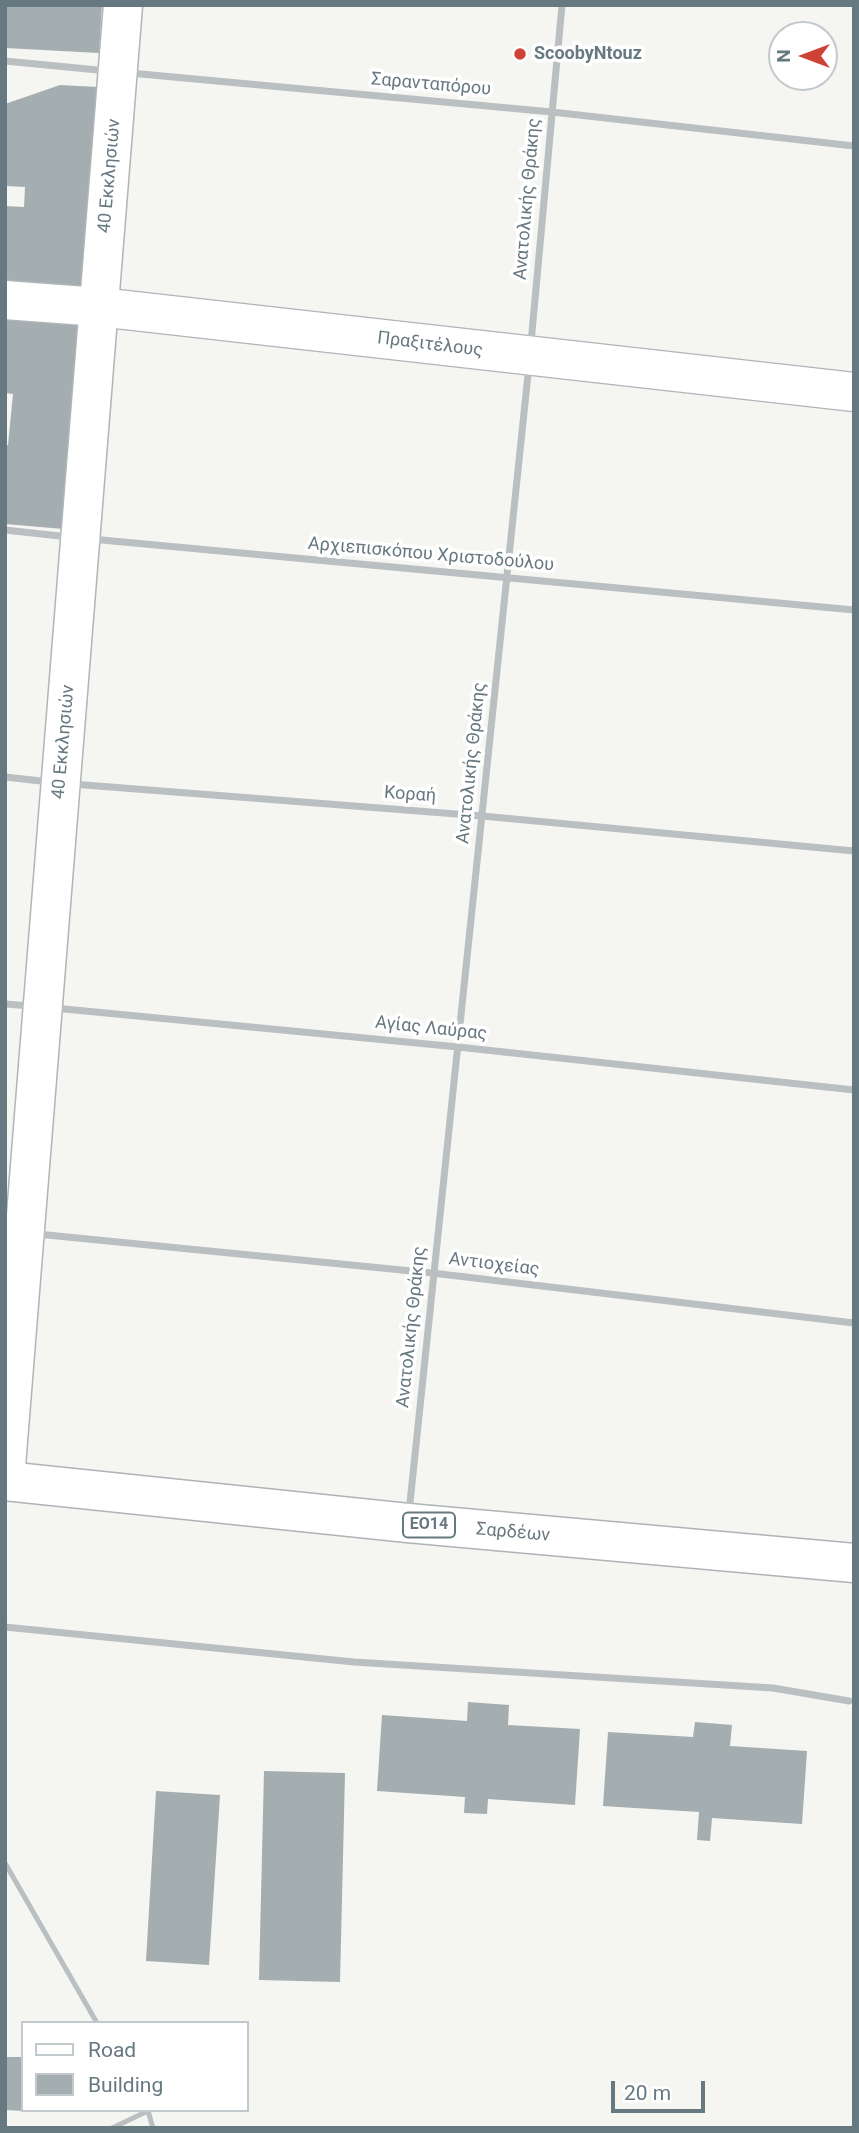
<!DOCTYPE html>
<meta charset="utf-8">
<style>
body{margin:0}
#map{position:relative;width:859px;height:2133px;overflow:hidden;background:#f5f5f2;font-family:Roboto,sans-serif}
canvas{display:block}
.frame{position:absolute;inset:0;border:7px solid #677980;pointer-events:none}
.legend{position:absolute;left:21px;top:2021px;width:228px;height:91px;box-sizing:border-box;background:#fff;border:2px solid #c2c9cc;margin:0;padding:9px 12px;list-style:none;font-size:21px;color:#677980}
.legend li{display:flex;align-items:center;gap:14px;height:35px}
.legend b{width:35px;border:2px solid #c2c9cc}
.north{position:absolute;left:768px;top:21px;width:70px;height:70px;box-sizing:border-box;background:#fff;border:2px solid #c2c9cc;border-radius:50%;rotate:270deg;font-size:19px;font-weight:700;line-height:28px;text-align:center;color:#677980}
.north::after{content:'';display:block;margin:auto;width:24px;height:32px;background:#d14236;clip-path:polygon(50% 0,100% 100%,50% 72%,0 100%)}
.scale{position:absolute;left:611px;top:2081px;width:94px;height:32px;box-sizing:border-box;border:4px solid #677980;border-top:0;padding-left:9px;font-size:21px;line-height:24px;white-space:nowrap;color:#677980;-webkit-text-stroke:5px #fff;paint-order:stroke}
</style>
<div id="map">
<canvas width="859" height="2133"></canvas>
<div class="frame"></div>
<ul class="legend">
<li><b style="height:9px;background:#fff"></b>Road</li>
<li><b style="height:19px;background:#a4adb0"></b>Building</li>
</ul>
<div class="north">N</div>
<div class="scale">20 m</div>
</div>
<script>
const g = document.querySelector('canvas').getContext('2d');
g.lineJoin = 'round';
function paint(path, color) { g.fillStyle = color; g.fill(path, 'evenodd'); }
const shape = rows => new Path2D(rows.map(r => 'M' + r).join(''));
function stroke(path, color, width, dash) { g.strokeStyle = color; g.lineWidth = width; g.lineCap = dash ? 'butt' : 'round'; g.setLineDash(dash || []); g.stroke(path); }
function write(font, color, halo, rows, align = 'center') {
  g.font = font + ' Roboto,sans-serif'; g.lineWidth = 7; g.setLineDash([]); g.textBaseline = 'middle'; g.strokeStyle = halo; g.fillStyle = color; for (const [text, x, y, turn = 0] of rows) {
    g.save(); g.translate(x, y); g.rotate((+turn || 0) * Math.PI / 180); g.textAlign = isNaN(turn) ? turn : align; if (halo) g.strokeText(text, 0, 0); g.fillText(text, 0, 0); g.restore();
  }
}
const building = shape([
 [5,5,102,5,99,53,5,48],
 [60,85,98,87,98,290,5,284,5,206,24,207,25,187,5,186,5,104],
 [5,318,93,326,75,530,5,524,5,445,8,445,13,394,5,393],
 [468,1702,509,1705,508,1725,580,1729,575,1805,488,1799,487,1814,464,1813,465,1797,377,1791,382,1715,467,1721],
 [695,1722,732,1725,730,1746,807,1751,802,1824,712,1818,710,1841,697,1840,699,1812,603,1806,608,1732,693,1737],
 [264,1771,345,1773,340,1982,259,1980],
 [156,1791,220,1795,209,1965,146,1961],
 [5,2057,23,2057,23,2111,5,2110]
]);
const lane = shape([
 [5,1863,97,2023],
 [148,2111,153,2128],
 [112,2128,150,2110]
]);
const street = shape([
 [5,61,108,71],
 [130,73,552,112,854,146],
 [531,343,562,5],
 [5,530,69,537],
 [91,539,854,610],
 [5,777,50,782],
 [72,784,482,816,854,851],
 [5,1004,31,1006],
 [54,1008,458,1047,854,1090],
 [37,1234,432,1273,854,1323],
 [409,1512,529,365],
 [5,1627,354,1662,773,1688,849,1701]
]);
const secondary = shape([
 [5,300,99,307,854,392],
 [5,1478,123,5]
]);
const primary = shape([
 [5,1481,408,1523,854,1563]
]);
const markers = [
 [520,54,7,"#d14236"]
];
const shields = [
 [429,1525,52]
];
const shieldNames = [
 ["ΕΟ14",429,1525]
];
const poiNames = [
 ["ScoobyNtouz",534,54]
];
const streetNames = [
 ["Σαρανταπόρου",431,85,5],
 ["40 Εκκλησιών",110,176,-85],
 ["Ανατολικής Θράκης",528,199,-85],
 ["Πραξιτέλους",430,345,7],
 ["Αρχιεπισκόπου Χριστοδούλου",431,555,5],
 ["40 Εκκλησιών",64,742,-85],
 ["Ανατολικής Θράκης",472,763,-84],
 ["Κοραή",410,795,4],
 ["Αγίας Λαύρας",431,1029,6],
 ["Αντιοχείας",494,1265,7],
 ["Ανατολικής Θράκης",412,1327,-84],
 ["Σαρδέων",513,1533,5]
];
paint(building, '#a4adb0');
stroke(secondary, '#afb5b8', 41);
stroke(primary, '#aeb3b6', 41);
stroke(lane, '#babfc1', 5);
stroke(street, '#babfc1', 7);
stroke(secondary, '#fff', 38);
stroke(primary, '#fff', 38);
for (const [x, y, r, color] of markers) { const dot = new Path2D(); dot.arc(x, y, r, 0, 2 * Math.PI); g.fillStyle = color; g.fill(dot); stroke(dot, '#fff', 2.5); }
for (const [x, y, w] of shields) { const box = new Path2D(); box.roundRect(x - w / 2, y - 12.5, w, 25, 5); g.fillStyle = '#fff'; g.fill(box); stroke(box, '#677980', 2); }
write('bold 16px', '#677980', null, shieldNames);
write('bold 18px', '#677980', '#fff', poiNames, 'left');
write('18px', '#677980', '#fff', streetNames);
</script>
